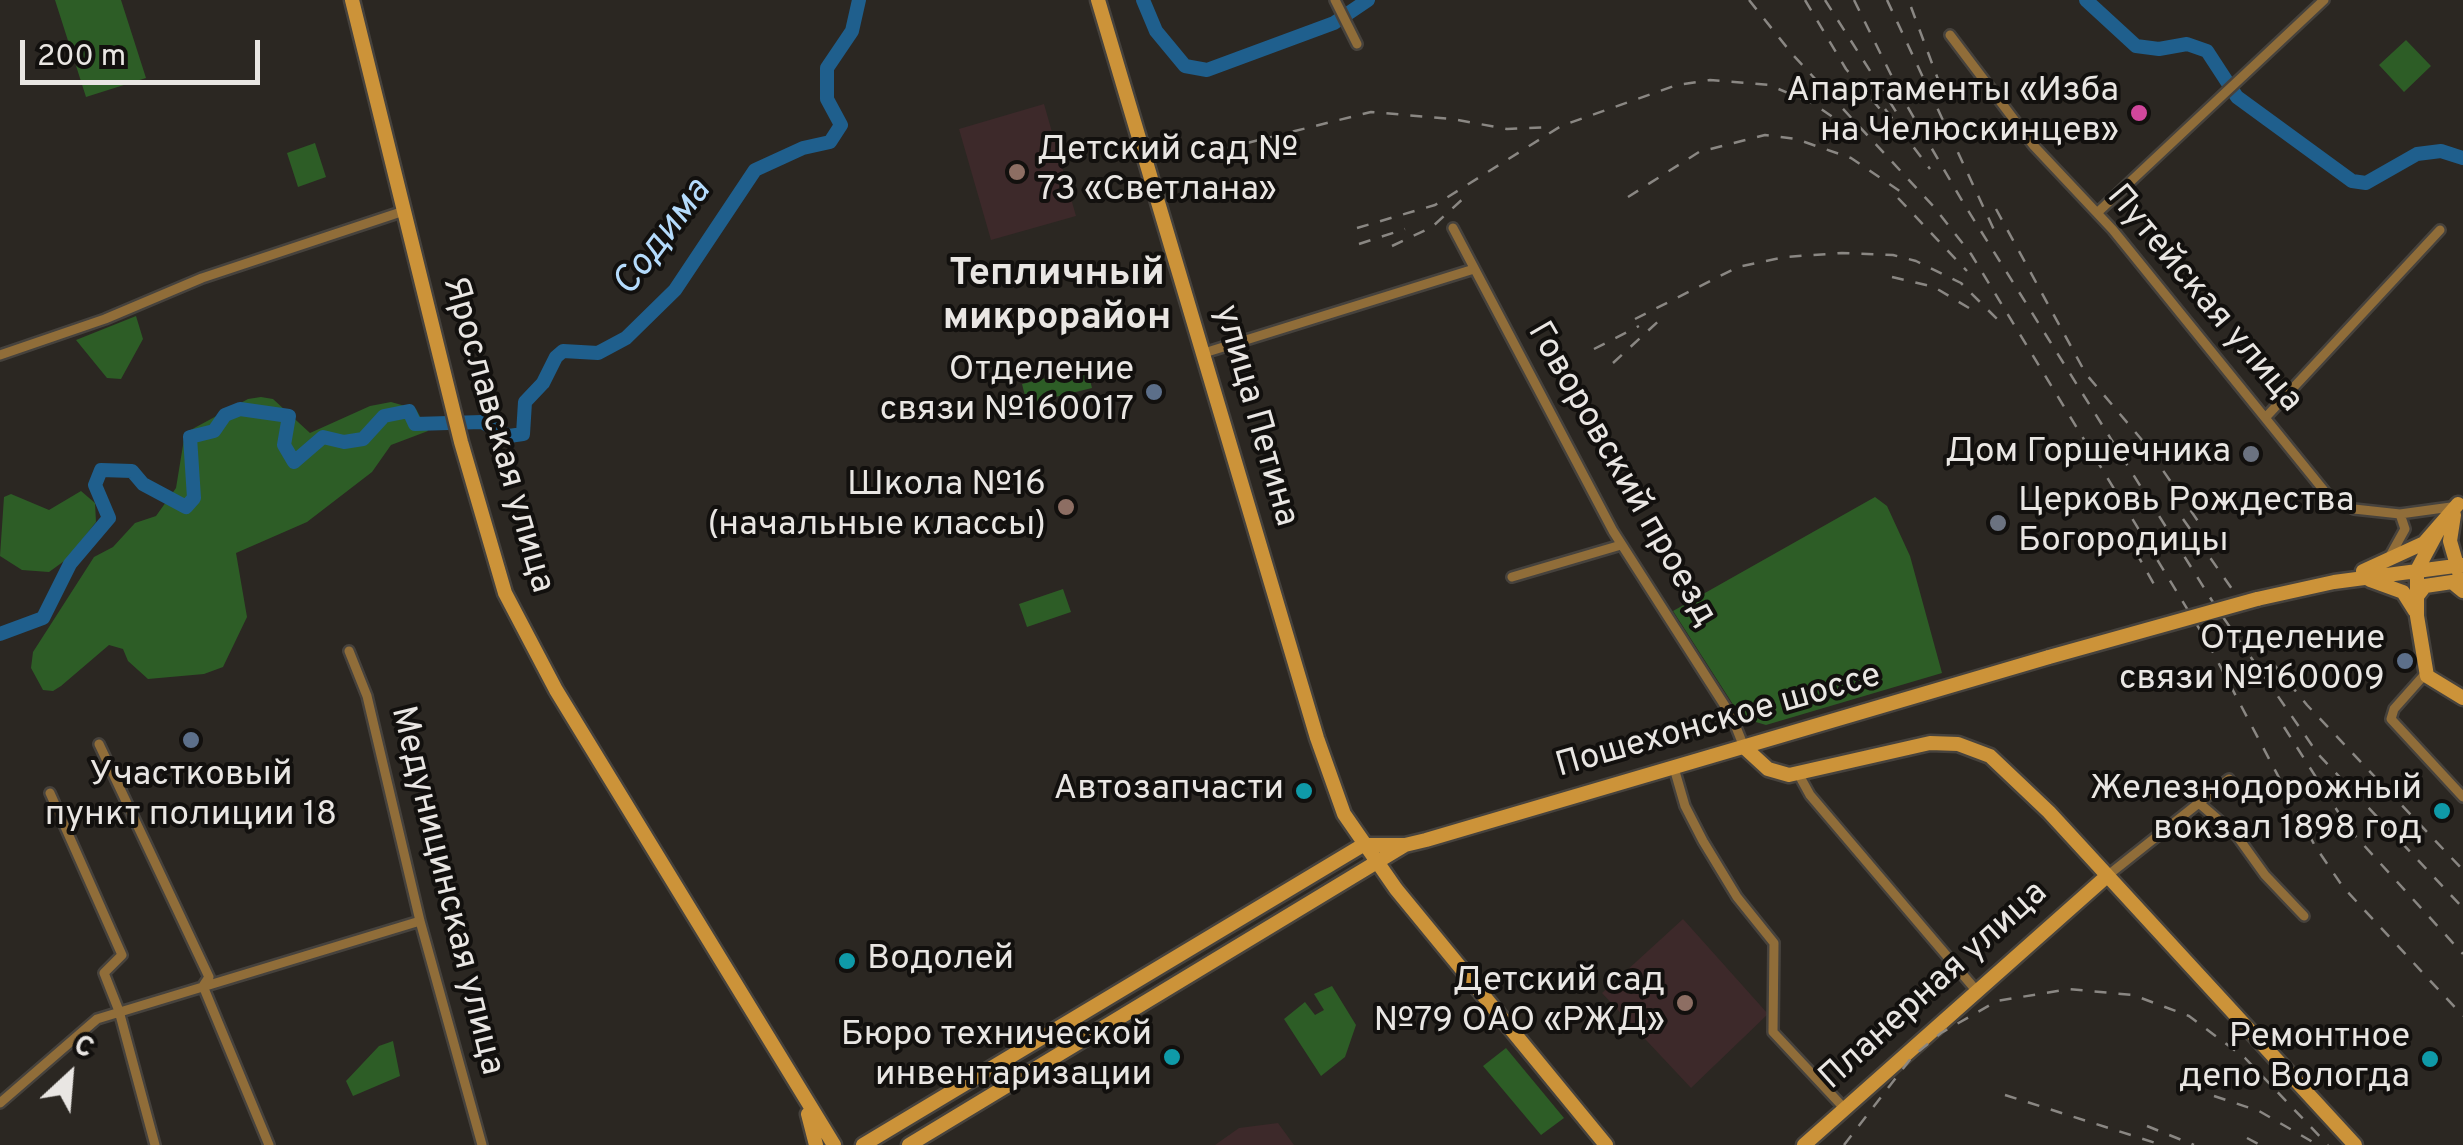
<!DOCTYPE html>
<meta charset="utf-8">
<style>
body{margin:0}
#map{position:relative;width:2463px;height:1145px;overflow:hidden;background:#2b2722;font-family:Overpass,sans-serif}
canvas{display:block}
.north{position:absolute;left:20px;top:1025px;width:100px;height:100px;-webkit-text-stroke:8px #12100e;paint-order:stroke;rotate:26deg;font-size:28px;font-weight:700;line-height:40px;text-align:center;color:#e9e6e3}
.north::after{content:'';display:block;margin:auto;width:35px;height:45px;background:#e9e6e3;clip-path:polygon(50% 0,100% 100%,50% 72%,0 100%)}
.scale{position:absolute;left:20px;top:40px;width:240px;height:45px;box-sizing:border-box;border:5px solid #e9e6e3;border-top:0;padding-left:12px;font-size:30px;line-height:35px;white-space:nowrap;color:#e9e6e3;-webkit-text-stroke:8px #12100e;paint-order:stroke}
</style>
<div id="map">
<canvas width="2463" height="1145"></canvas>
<div class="north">С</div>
<div class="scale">200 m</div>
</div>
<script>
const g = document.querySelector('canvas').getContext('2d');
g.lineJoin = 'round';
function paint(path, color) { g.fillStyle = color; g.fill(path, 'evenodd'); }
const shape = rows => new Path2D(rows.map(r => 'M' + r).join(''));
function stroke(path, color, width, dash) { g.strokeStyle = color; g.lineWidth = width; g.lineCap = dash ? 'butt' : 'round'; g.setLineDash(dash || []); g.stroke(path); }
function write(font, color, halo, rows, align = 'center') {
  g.font = font + ' Overpass,sans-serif'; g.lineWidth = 8; g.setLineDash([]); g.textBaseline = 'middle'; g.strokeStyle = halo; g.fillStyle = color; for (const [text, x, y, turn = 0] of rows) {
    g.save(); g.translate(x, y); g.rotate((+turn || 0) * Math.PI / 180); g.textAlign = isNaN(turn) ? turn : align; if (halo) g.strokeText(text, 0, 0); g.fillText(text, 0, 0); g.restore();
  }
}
const education = shape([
 [1044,104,1076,216,991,240,959,129],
 [1683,919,1768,1014,1691,1088,1602,993],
 [1278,1123,1294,1145,1215,1145,1239,1128]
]);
const green = shape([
 [55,0,121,0,146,78,86,97],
 [2406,40,2431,66,2404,92,2379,65],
 [315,143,326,177,298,187,287,153],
 [136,316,143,339,121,379,107,378,76,340],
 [1087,368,1092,388,1027,404,1022,384],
 [261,397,273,399,310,433,370,406,391,402,416,409,428,431,391,445,372,472,307,522,236,553,247,617,223,667,204,674,148,679,128,661,123,649,109,645,61,686,53,691,43,690,31,668,33,652,94,557,113,547,135,523,156,516,176,488,185,433,248,399],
 [81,491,95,503,96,522,67,559,49,572,22,570,0,556,4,497,11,494,49,510],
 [1875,497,1887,506,1910,556,1942,673,1766,725,1749,720,1734,706,1673,611],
 [1063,589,1071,612,1027,627,1019,604],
 [1332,986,1356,1025,1345,1057,1321,1076,1284,1019,1305,1002,1315,1015,1324,1010,1314,994],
 [393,1041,400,1076,353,1096,346,1081,379,1046],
 [1506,1048,1564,1118,1541,1135,1483,1066]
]);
const river = shape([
 [1143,0,1156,31,1185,66,1207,70,1334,23,1368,0],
 [2086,0,2136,46,2159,49,2187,44,2207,51,2237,97,2352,181,2366,183,2417,154,2441,151,2463,158],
 [0,634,43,618,70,564,109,518,95,485,101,470,132,471,143,484,186,507,194,498,190,437,214,431,225,415,240,409,289,416,284,445,294,462,323,437,344,442,363,439,384,416,409,411,415,424,482,422,509,436,523,434,525,402,543,383,556,357,563,351,598,353,626,338,675,290,755,170,803,148,830,142,841,125,827,99,827,68,852,31,859,0]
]);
const street = shape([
 [1335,0,1357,44],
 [1950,35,2034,146,2113,230,2330,498,2354,509,2400,514,2451,507],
 [2097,213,2324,0],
 [1453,228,1613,531,1732,717,1744,747],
 [1204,353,1474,269],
 [0,355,105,319,202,278,404,211],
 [2266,417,2440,230],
 [2390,556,2405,529,2400,514],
 [1512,577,1621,545],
 [349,651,367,696,420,921,482,1145],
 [2426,673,2394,709,2391,719,2463,797],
 [99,744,209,977,203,986],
 [1674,768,1685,806,1703,841,1737,897,1774,943,1773,1032,1844,1108],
 [1799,775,1810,795,1975,989],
 [50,793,122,955,104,973,119,1011,155,1145],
 [2199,803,2237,836,2265,875,2304,916],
 [2107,876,2229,779],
 [203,986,269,1145],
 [0,1103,97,1019,420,921]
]);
const secondary = shape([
 [352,0,461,442,505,593,556,690,834,1145],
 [1098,0,1317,738,1344,814,1396,889,1606,1145],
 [2454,515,2450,541,2463,586],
 [2439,529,2417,570,2417,616,2427,676,2463,698],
 [2363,571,2424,543,2458,504],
 [2370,580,2403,592,2415,611],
 [2257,599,2334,582,2463,565],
 [2415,599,2425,586,2452,582,2463,591],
 [1744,747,1768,769,1789,775,1930,743,1958,744,1990,756,2049,812,2355,1145],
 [808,1114,816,1145],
 [863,1145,1363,845,1405,845,1426,840,2049,657],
 [909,1145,1405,845],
 [1804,1145,2107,876]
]);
const rail = shape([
 [1749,0,1793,55,1934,207,1971,254,2208,643,2315,846,2343,887,2463,1016],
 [1805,0,1846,69,1891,122],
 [1825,0,1900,118],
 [1854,0,1903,99,1964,204,2216,607,2318,754,2463,908],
 [1887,0,1995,232],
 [1911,7,1939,82],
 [1885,109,1930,169],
 [1223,149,1371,112,1452,119,1507,129,1552,127],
 [1628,197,1699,152,1765,135,1796,139,1851,158,1907,196],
 [1898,198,1967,271],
 [1996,209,2086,374,2142,440,2202,527],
 [1357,228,1435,205,1561,126,1677,85,1710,80,1769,85,1814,104,1844,125],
 [1359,244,1405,229],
 [1392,246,1432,227,1466,196],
 [1892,277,1934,287,1974,311],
 [1635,319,1738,267,1785,257,1842,253,1893,255,1916,261,1961,283,1999,321],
 [1594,349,1639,326],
 [1613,363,1664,316],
 [2183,519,2232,589],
 [2124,531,2155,586],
 [2258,645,2307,705,2463,870],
 [2284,727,2349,829,2463,954],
 [2005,1095,2162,1145],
 [2214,1096,2259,1111,2318,1145],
 [2147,1126,2194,1145],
 [2247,1138,2260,1145],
 [1844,1145,1912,1057,1941,1033,1997,1001,2069,989,2133,995,2189,1016,2245,1058,2328,1145]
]);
const secondaryBridge = shape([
 [2049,657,2257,599]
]);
const markers = [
 [2139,113,10,"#d1479c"],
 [1017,172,10,"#8d6e63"],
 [1154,392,10,"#5c6f8a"],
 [2251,454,10,"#6b7280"],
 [1066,507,10,"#8d6e63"],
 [1998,523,10,"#6b7280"],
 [2405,661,10,"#5c6f8a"],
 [191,740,10,"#5c6f8a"],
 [1304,791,10,"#0f9aa8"],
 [2442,811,10,"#0f9aa8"],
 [847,961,10,"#0f9aa8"],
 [1685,1003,10,"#8d6e63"],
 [1172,1057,10,"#0f9aa8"],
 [2430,1059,10,"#0f9aa8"]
];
const poiNames = [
 ["Апартаменты «Изба",2119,93],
 ["на Челюскинцев»",2119,133],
 ["Детский сад №",1037,152,"left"],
 ["73 «Светлана»",1037,192,"left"],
 ["Отделение",1134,372],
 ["связи №160017",1134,412],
 ["Дом Горшечника",2231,454],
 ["Школа №16",1046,487],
 ["(начальные классы)",1046,527],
 ["Церковь Рождества",2018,503,"left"],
 ["Богородицы",2018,543,"left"],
 ["Отделение",2385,641],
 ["связи №160009",2385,681],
 ["Участковый",191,777,"center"],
 ["пункт полиции 18",191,817,"center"],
 ["Автозапчасти",1284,791],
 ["Железнодорожный",2422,791],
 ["вокзал 1898 год",2422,831],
 ["Водолей",867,961,"left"],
 ["Детский сад",1665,983],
 ["№79 ОАО «РЖД»",1665,1023],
 ["Бюро технической",1152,1037],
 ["инвентаризации",1152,1077],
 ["Ремонтное",2410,1039],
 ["депо Вологда",2410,1079]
];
const streetNames = [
 ["Путейская улица",2203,300,50],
 ["улица Петина",1254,416,74],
 ["Ярославская улица",496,435,74],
 ["Говоровский проезд",1620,475,60],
 ["Пошехонское шоссе",1719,723,-16],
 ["Медуницинская улица",445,891,76],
 ["Планерная улица",1935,987,-42]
];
const waterNames = [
 ["Содима",664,239,-53]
];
const neighbourhoodNames = [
 ["Тепличный",1057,276],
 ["микрорайон",1057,320]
];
paint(education, '#3d292a');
paint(green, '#2d5d26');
stroke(river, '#1f5f8d', 14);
stroke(street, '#46423d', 14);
stroke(secondary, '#46423d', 19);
stroke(street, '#906d39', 9);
stroke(secondary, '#cc9339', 14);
stroke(rail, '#8a8783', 2.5, [12, 12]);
stroke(secondaryBridge, '#46423d', 19, []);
stroke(secondaryBridge, '#cc9339', 14);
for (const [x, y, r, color] of markers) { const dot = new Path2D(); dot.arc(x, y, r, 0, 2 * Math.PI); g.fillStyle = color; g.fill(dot); stroke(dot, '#12100e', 4); }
write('35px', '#e9e6e3', '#12100e', poiNames, 'right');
write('35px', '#e9e6e3', '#12100e', streetNames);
write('italic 38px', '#b4dbfc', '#12100e', waterNames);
write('bold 38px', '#e9e6e3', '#12100e', neighbourhoodNames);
</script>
